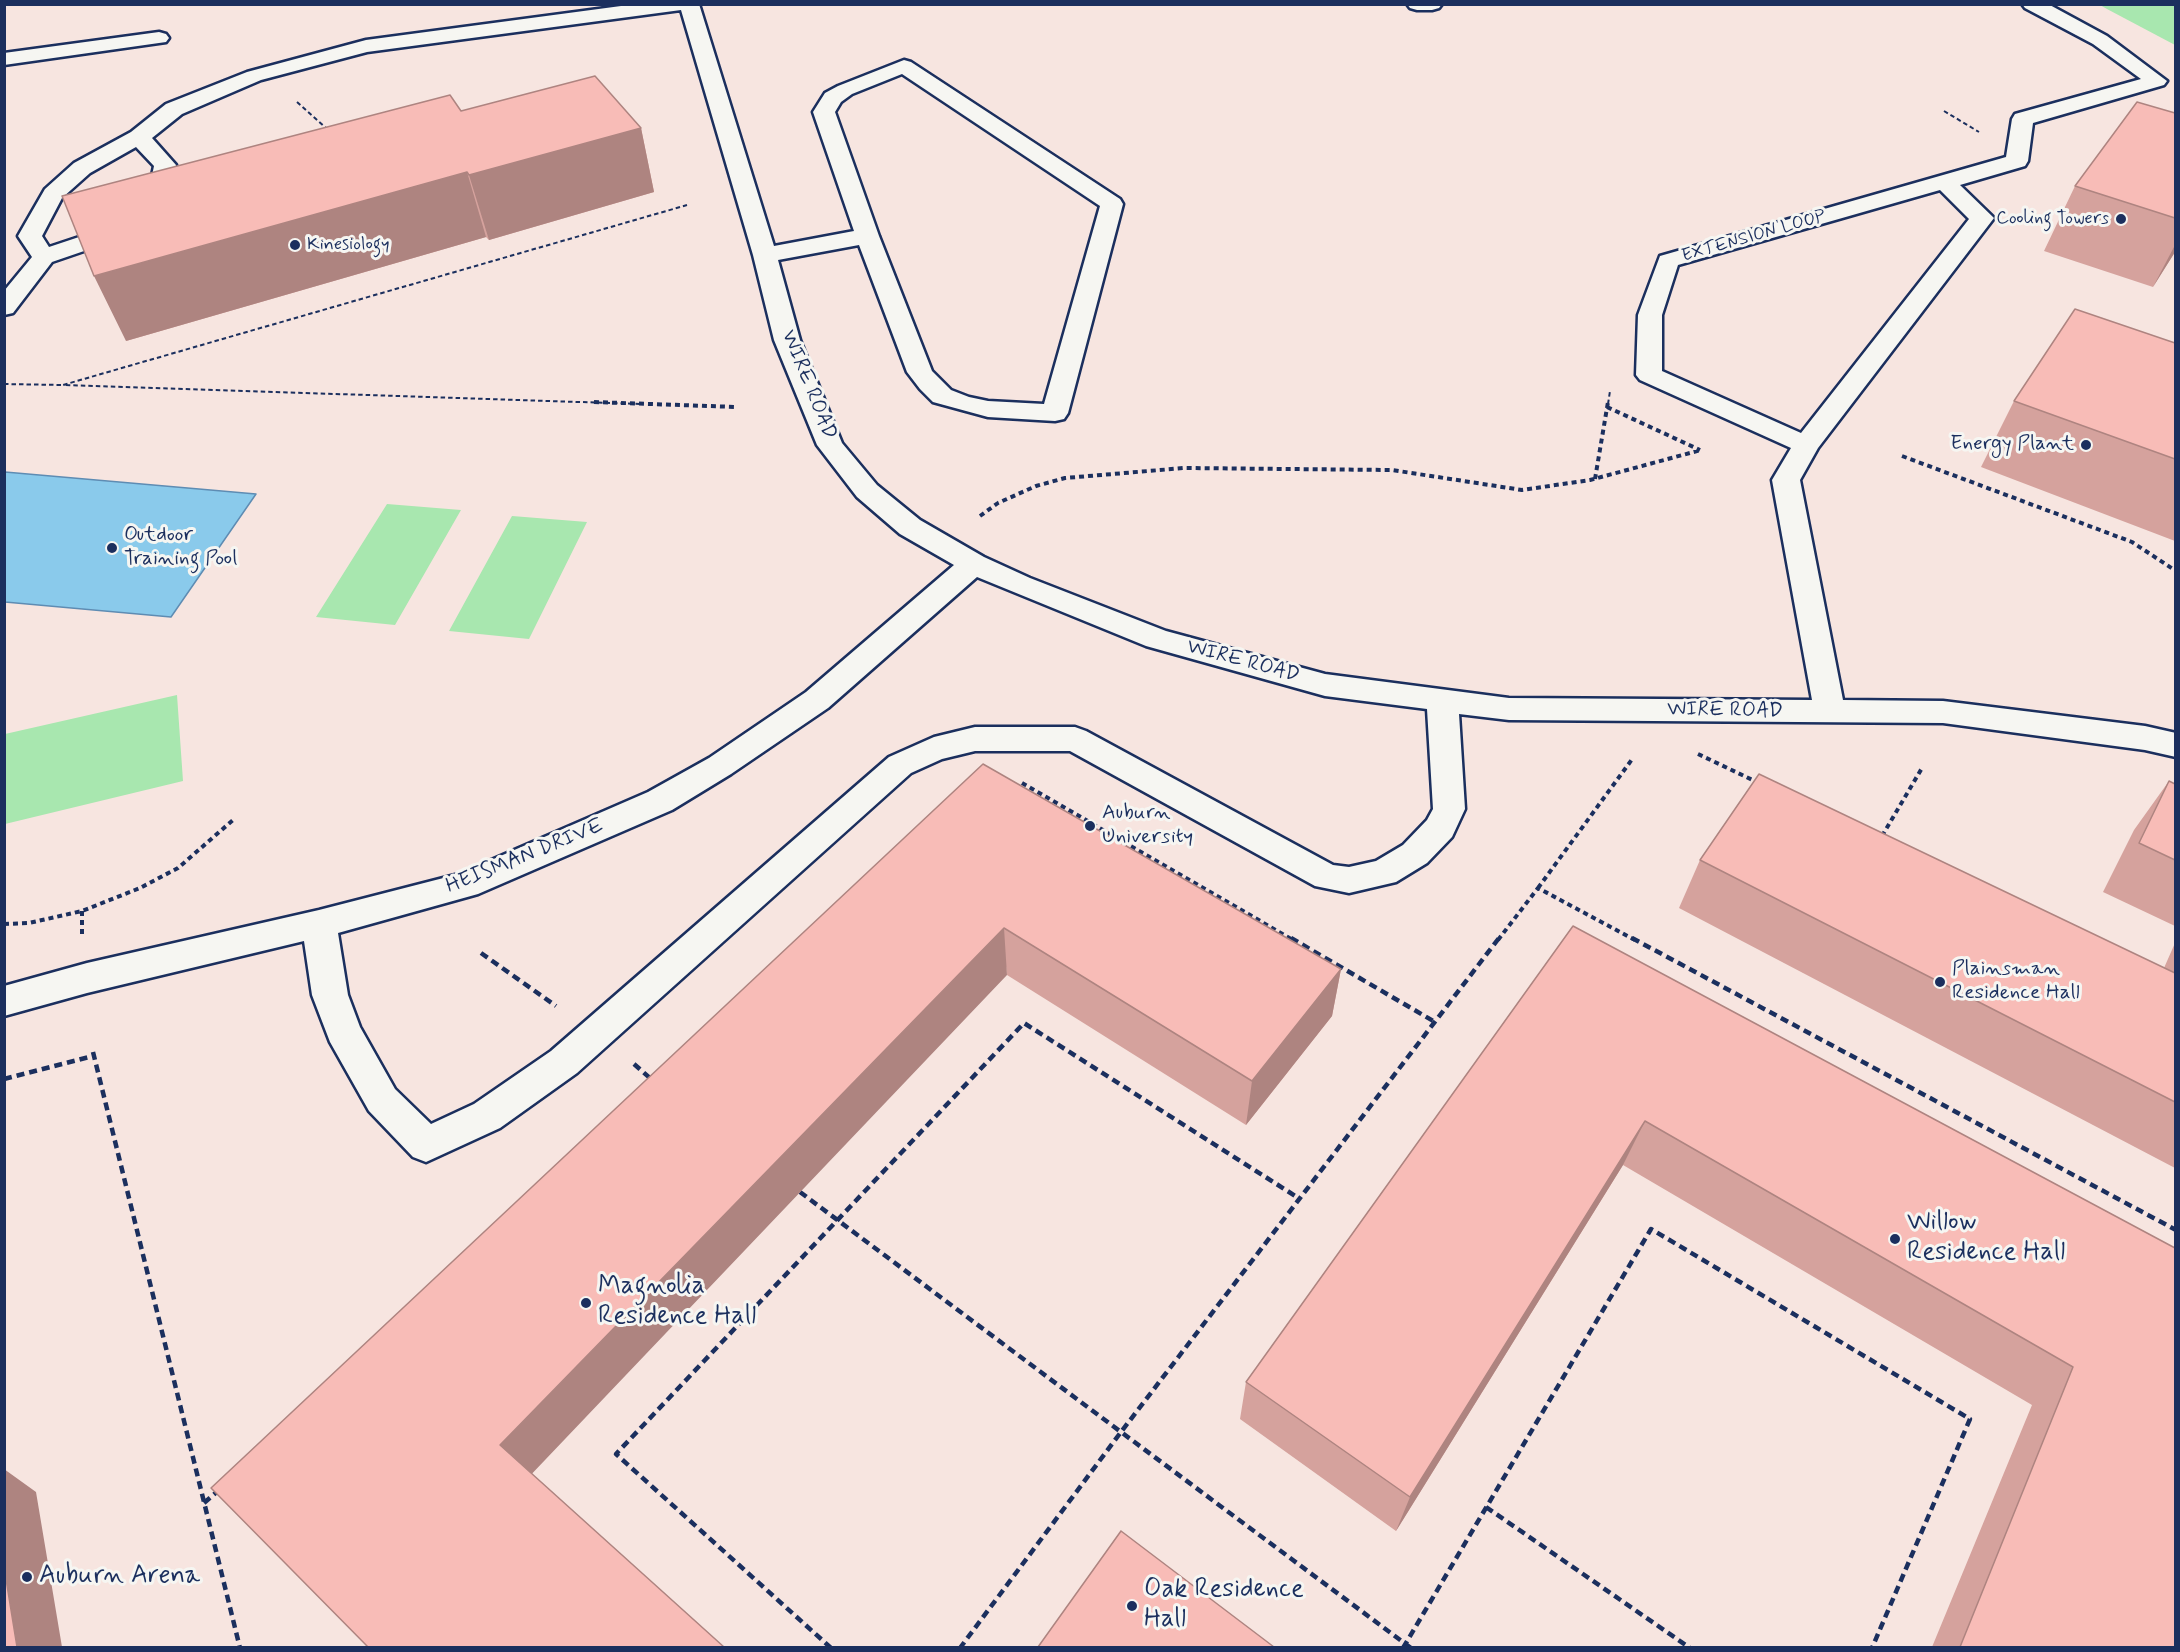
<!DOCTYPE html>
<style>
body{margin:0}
#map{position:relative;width:2180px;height:1652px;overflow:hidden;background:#f6f6f2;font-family:Mynerve,sans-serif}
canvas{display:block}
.frame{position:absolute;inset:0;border:6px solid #1b2f5e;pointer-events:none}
</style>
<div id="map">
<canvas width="2180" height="1652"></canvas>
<div class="frame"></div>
</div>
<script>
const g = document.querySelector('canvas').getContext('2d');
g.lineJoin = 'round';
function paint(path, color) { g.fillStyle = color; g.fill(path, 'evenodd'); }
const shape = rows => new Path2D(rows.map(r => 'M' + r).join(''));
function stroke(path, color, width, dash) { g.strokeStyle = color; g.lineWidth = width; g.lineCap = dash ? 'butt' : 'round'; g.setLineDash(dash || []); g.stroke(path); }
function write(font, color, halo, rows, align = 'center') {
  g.font = font + ' Mynerve,sans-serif'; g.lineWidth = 6; g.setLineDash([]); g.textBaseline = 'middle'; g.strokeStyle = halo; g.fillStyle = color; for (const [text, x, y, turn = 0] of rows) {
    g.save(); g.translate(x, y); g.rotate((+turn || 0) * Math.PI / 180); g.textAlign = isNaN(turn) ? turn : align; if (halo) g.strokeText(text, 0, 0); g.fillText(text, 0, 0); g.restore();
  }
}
const built = shape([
 [5,5,2175,5,2175,1647,5,1647]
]);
const green = shape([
 [2100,5,2175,5,2175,45,2107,9],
 [387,504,461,510,395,625,316,617],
 [512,516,587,522,529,639,449,631],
 [177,695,183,781,5,824,5,734]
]);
const water = shape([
 [5,472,256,494,171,617,5,602,5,472]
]);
const pathFar2 = shape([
 [297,102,327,129],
 [1944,111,1979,132],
 [4,384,63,385],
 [640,404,63,385,687,205],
 [1608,404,1610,391]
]);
const pathFar1 = shape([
 [594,402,736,407],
 [1607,407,1700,450],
 [1902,456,2132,542,2176,571],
 [1595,479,1608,402],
 [980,516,998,503,1036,486,1065,478,1184,468,1392,470,1522,490,1590,480,1701,450],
 [1698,754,1759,783],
 [1022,783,1293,940],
 [1882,836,1922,768],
 [1538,888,1633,758],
 [82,911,82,935],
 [4,924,29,923,82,911,140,888,178,868,233,820],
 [1498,940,1538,888,1635,940]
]);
const path = shape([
 [1291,938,1435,1022],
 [1632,938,2176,1230],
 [481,953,556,1006],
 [93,1052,240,1648],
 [634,1064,651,1079],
 [4,1079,93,1056],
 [800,1192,1121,1432,960,1648],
 [204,1503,219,1490],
 [1486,1507,1690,1648],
 [831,1648,616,1454,1024,1023,1300,1199],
 [1403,1648,1651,1229,1970,1419,1872,1648],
 [1411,1648,1121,1432,1499,938]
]);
const minor = shape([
 [636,4,699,4,774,246,854,231,813,112,825,93,838,86,904,60,911,62,1120,199,1123,204,1068,413,1064,419,1055,421,988,417,933,402,920,389,907,372,859,245,778,260,800,340,842,443,877,485,920,520,984,557,1030,578,1166,631,1325,674,1509,698,1812,700,1772,480,1791,448,1640,380,1636,375,1638,315,1660,256,2006,157,2012,119,2015,114,2141,79,2093,44,2025,8,2022,4,2048,4,2107,36,2167,81,2164,85,2033,123,2028,161,2025,166,1960,185,1994,218,1818,448,1800,480,1843,700,1943,701,2145,726,2176,733,2176,757,2145,750,1943,723,1509,720,1459,714,1465,809,1452,837,1427,863,1396,882,1349,893,1315,886,1070,751,975,751,942,759,911,773,577,1073,500,1128,426,1162,413,1157,369,1111,330,1042,312,995,304,941,87,993,4,1016,4,986,87,963,319,910,459,874,648,792,709,758,806,692,954,565,900,534,857,497,817,445,774,340,753,255,681,10,367,52,261,80,182,114,152,138,176,165,170,198,167,203,122,238,52,262,13,313,4,315,4,291,32,257,18,236,45,189,74,163,131,132,166,104,247,72,366,40,636,4],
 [902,74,1100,206,1044,404,988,401,969,397,951,390,932,371,879,236,835,112,841,102,852,94,902,74],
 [136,147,154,166,148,195,106,228,49,247,42,236,62,198,90,173,136,147],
 [1940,190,1969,219,1801,433,1662,371,1662,315,1678,265,1940,190],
 [977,577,1146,646,1325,696,1427,709,1433,809,1427,820,1403,845,1376,861,1349,867,1333,865,1086,731,1075,727,975,727,934,737,889,757,551,1051,474,1104,431,1124,395,1089,360,1027,348,995,338,933,478,894,672,810,731,774,828,708,977,577],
 [1407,4,1442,4,1439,8,1432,10,1417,10,1410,8,1407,4],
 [159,32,166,34,169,38,166,42,4,65,4,53,159,32]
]);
const wall = shape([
 [461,111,641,128,654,192,489,240,486,237,126,341],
 [2175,113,2175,252,2153,287,2044,251,2075,186],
 [2175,343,2175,541,1981,467,2014,401],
 [983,764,1341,969,1332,1016,1246,1125,1007,975],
 [2169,781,2175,784,2175,926,2103,892,2134,830],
 [1700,860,2164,968,2175,943,2175,1168,1679,908],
 [1573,926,2175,1248,2175,1647,1932,1647,2032,1405,1623,1165,1396,1531,1240,1419,1246,1382]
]);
const shadedWall = shape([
 [641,128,654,192,489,240,469,175],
 [467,172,486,237,126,341,94,276],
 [2175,245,2175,252,2153,287],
 [1004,928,1007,975,525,1481,500,1445],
 [1341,969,1332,1016,1246,1125,1252,1081],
 [1645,1121,1623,1165,1396,1531,1410,1497],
 [4,1469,36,1492,62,1647,17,1647,4,1567]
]);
const building = shape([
 [595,76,641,128,469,175,467,172,94,276,62,196,450,95,461,111,595,76],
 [2137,102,2175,113,2175,218,2075,186,2137,102],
 [2075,309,2175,343,2175,459,2014,401,2075,309],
 [983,764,1341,969,1252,1081,1004,928,500,1445,724,1647,368,1647,211,1488,983,764],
 [1759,774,2175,973,2175,1102,1700,860,1759,774],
 [2169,781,2175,784,2175,860,2139,843,2169,781],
 [1573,926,2175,1248,2175,1647,1960,1647,2073,1367,1645,1121,1410,1497,1246,1382,1573,926],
 [1121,1531,1274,1647,1038,1647,1121,1531],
 [4,1567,17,1647,4,1647,4,1567]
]);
const markers = [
 [2121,219,6,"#1b2f5e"],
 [295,245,6,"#1b2f5e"],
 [2086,445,6,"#1b2f5e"],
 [112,548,6,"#1b2f5e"],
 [1090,826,6,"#1b2f5e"],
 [1940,982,6,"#1b2f5e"],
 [1895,1239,6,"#1b2f5e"],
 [586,1303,6,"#1b2f5e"],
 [27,1577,6,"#1b2f5e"],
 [1132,1606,6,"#1b2f5e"]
];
const farPoinames = [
 ["Cooling Towers",2109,219],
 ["Kinesiology",307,245,"left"]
];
const farStreetnames = [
 ["EXTENSION LOOP",1754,237,-16]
];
const streetNames = [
 ["WIRE ROAD",808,385,68],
 ["WIRE ROAD",1243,662,15],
 ["WIRE ROAD",1725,711,1],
 ["HEISMAN DRIVE",525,857,-22]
];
const poiNames = [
 ["Energy Plant",2074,445,"right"],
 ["Outdoor",124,536],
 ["Training Pool",124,560],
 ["Auburn",1102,814],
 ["University",1102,838],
 ["Plainsman",1952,970],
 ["Residence Hall",1952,994]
];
const nearPoinames = [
 ["Willow",1907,1224],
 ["Residence Hall",1907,1254],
 ["Magnolia",598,1288],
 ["Residence Hall",598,1318],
 ["Auburn Arena",39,1577],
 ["Oak Residence",1144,1591],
 ["Hall",1144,1621]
];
paint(built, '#f7e5e0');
paint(green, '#a8e7af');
paint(water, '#8acaeb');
stroke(water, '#5e8cb3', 1.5);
stroke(minor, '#1b2f5e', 5);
stroke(pathFar2, '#1b2f5e', 2, [4.5, 3]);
stroke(pathFar1, '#1b2f5e', 4, [5, 4]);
stroke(path, '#1b2f5e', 4.5, [8, 5]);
paint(minor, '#f6f6f2');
paint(wall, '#d5a29d');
paint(shadedWall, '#ae8480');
paint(building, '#f8bcb7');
stroke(building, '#ae8480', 1.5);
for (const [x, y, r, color] of markers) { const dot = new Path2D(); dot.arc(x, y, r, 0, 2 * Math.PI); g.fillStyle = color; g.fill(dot); stroke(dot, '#f6f6f2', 2); }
write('18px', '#1b2f5e', '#f6f6f2', farPoinames, 'right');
write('18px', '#1b2f5e', '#f6f6f2', farStreetnames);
write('21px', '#1b2f5e', '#f6f6f2', streetNames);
write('21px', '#1b2f5e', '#f6f6f2', poiNames, 'left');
write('26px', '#1b2f5e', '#f6f6f2', nearPoinames, 'left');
</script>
